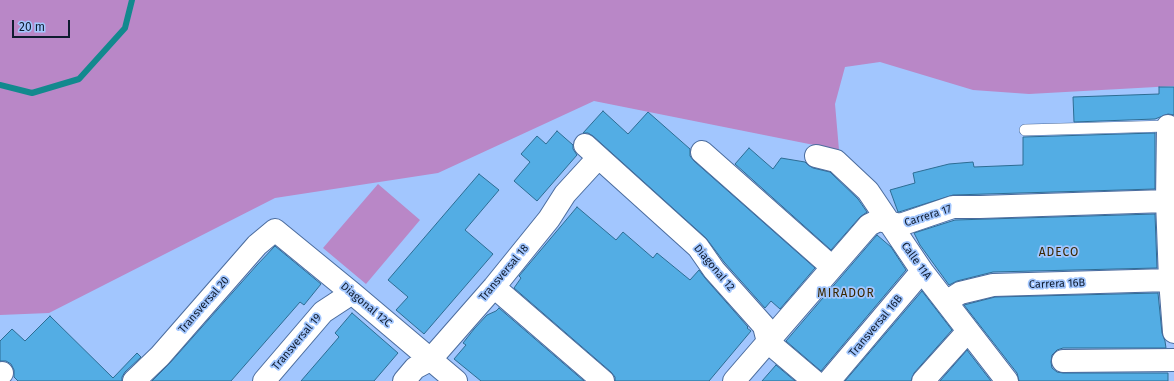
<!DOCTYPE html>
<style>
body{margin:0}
#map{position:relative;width:1174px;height:381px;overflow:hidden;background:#a2c6fe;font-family:"Fira Sans",sans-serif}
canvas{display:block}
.scale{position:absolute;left:12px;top:20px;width:58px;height:18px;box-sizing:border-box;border:2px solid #0f1c30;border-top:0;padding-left:5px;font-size:12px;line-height:14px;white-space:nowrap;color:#0f1c30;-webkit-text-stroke:3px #a2c6fe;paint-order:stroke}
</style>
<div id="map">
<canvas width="1174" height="381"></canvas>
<div class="scale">20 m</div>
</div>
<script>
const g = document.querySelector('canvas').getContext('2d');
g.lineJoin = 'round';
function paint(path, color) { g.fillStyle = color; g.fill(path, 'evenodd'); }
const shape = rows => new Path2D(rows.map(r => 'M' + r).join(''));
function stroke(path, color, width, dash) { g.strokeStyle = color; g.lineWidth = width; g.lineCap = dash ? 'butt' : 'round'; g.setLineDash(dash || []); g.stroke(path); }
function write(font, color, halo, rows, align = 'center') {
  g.font = font + ' "Fira Sans",sans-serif'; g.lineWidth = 3.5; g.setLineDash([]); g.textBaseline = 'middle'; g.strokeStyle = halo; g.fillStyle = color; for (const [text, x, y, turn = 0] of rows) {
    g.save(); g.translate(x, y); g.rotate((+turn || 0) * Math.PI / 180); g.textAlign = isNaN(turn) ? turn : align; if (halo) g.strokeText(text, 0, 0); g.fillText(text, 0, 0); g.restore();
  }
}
const green = shape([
 [0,0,1174,0,1174,86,1029,94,973,90,880,62,845,67,835,104,839,150,594,101,438,173,275,198,49,313,0,315],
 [378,184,420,220,366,284,323,248]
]);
const stream = shape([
 [0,85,32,93,79,79,125,28,132,0]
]);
const building = shape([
 [1159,87,1174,87,1174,115,1168,114,1155,119,1074,122,1073,97,1159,94,1159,87],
 [603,111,628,134,648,112,690,149,690,156,694,161,815,268,780,309,771,301,765,308,724,262,706,238,593,136,588,133,583,133,603,111],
 [557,131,573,145,573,149,577,155,537,201,514,181,530,162,521,154,537,136,546,144,557,131],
 [1155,133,1155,189,953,195,899,212,898,212,890,190,915,183,913,173,949,164,973,162,974,167,1023,165,1023,137,1155,133],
 [749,148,773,169,781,158,805,162,808,165,813,168,830,172,858,199,867,212,860,217,831,250,735,164,749,148],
 [479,174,499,190,465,230,493,254,424,334,396,310,408,297,388,280,479,174],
 [577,207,616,240,623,232,653,258,657,253,690,280,699,270,705,278,748,327,747,328,751,331,709,381,615,381,615,377,611,372,514,288,521,278,519,276,577,207],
 [1155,214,1157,268,993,272,957,281,949,285,920,245,914,233,955,220,1155,214],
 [877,235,891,247,906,270,821,371,786,341,877,235],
 [275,246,321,284,304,305,300,302,231,381,152,381,169,364,257,265,275,246],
 [922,291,952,330,914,373,911,381,845,381,922,291],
 [1158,293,1162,333,1165,341,1166,348,1063,348,1057,350,1052,355,1051,362,1052,368,1057,372,1063,373,1168,373,1168,381,1019,381,1017,373,964,305,995,297,1158,293],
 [499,308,584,381,481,381,454,359,466,345,463,343,474,329,487,315,496,311,499,308],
 [352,313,398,353,374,381,301,381,339,337,335,333,352,313],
 [50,316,113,378,137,353,141,357,125,372,122,377,122,381,18,381,14,377,14,370,11,364,6,361,0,361,0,341,12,329,25,341,50,316],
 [967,350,991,381,940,381,967,350],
 [776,365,795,381,762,381,776,365]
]);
const service = shape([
 [1025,130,1168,126]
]);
const minor = shape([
 [1168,126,1167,201,1170,280,1174,332],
 [585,145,698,247,714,270,764,326,768,342,814,381],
 [702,152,832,267],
 [816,156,836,161,868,191,922,271,1007,381],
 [494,287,603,381],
 [946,302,960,293,993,285,1170,280],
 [1063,361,1174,360],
 [0,375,2,373],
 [134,381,160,356,257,245,275,230,352,293,456,381],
 [264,381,323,312,352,293],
 [404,381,415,368,430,360,494,287,549,219,565,194,598,158],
 [734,381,869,225,879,220,900,225,953,207,980,207,1167,201],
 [829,381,922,271],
 [923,381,968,331]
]);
const streetNames = [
 ["Carrera 17",928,216,-18],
 ["Calle 11A",916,261,54],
 ["Diagonal 12",714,268,50],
 ["Transversal 18",504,273,-50],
 ["Carrera 16B",1057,284,-2],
 ["Transversal 20",204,305,-49],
 ["Diagonal 12C",366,305,40],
 ["Transversal 16B",876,326,-50],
 ["Transversal 19",297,342,-50]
];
const neighbourhoodNames = [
 ["ADECO",1059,253],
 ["MIRADOR",846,294]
];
paint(green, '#b987c7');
stroke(stream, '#12898e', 6);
paint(building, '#53ade4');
stroke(building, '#2d6c93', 1);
stroke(service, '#4b6c9e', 12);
stroke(minor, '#4b6c9e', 24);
stroke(service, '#fff', 11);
stroke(minor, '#fff', 22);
write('11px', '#0f1c30', '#a2c6fe', streetNames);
g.letterSpacing = '1px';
write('12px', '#3b2700', '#a2c6fe', neighbourhoodNames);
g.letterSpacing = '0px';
</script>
